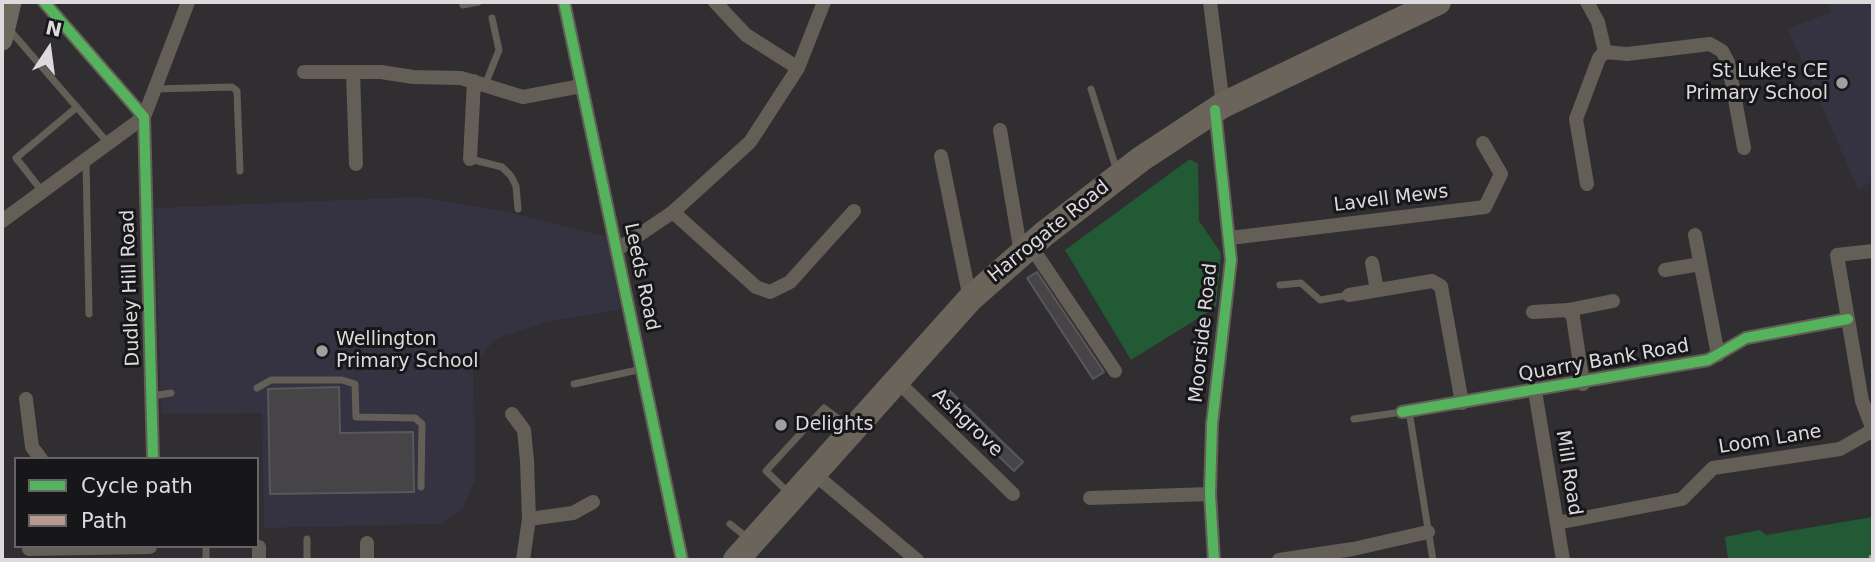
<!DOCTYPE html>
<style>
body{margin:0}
#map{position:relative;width:1875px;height:562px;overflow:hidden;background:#302e31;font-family:"DejaVu Sans",sans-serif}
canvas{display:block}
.frame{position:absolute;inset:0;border:4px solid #dcdadd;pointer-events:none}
.legend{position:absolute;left:14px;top:457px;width:245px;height:91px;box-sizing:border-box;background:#171618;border:2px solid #666467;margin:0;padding:9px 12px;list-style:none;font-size:21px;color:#dcdadd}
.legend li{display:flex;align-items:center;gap:14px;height:35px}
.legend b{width:35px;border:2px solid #666467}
.north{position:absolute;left:14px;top:14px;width:70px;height:70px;-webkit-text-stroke:5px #171618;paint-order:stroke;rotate:13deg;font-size:19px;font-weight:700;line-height:28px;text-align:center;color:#dcdadd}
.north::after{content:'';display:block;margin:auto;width:24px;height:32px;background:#dcdadd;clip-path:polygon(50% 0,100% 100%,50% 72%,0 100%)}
</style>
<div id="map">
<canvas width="1875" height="562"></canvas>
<div class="frame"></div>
<ul class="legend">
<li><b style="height:9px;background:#56b35d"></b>Cycle path</li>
<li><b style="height:9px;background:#b69a8f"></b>Path</li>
</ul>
<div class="north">N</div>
</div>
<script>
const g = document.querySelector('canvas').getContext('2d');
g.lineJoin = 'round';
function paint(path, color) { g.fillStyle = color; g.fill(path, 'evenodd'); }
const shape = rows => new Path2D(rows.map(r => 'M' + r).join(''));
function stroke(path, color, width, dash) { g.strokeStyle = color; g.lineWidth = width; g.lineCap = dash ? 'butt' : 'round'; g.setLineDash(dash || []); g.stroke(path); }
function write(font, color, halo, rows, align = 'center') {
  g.font = font + ' "DejaVu Sans",sans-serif'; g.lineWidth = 6; g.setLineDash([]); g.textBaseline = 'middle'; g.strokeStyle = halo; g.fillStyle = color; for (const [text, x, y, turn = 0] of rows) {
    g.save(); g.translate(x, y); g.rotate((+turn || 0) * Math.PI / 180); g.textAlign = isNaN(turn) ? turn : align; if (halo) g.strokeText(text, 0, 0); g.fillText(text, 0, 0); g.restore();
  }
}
const education = shape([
 [1827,2,1873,2,1873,182,1858,189,1788,29,1831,12],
 [417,197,504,211,607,237,620,310,552,321,497,338,473,364,475,480,463,508,440,524,264,528,262,413,161,414,155,208]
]);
const green = shape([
 [1190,159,1198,164,1199,221,1221,253,1216,307,1131,360,1065,250],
 [1873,517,1873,560,1722,560,1728,559,1725,537,1760,530,1766,535]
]);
const building = shape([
 [1037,272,1104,372,1093,379,1027,278,1037,272],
 [339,387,340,433,413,432,414,492,270,494,268,389,339,387],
 [950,391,1023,462,1014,471,941,400,950,391]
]);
const lane = shape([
 [463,2,463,5,478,2],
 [8,28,108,143],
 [485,85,499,50,492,18],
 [155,89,232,87,237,91,240,171],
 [1091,89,1117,171],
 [470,159,502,167,511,176,516,186,518,209],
 [86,161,89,314],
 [42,191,16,158,77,107],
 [1280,285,1301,283,1320,300,1349,295],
 [574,384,642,369],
 [257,388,271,380,342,380,355,384,356,417,415,418,422,424,421,487],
 [152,396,171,393],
 [1409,411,1433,560],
 [1354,419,1402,412],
 [788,492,766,471,824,408,848,426],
 [730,524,749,539],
 [307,539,307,560],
 [206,546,206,560]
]);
const street = shape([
 [44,2,144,117,153,459],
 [564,2,682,560],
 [715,2,746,35,798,68],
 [1210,2,1223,105],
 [1587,2,1598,22,1605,52],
 [304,72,381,72,413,77,461,78,523,97,581,86],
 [353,72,356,164],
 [1000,130,1021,253],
 [941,156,970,299],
 [470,159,474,81],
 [1587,184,1576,119,1599,58,1605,52,1627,54,1710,44,1722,51,1728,62,1744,148],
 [673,212,756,287,770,292,790,282,854,211],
 [2,221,144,117,188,2],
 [1695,235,1718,355],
 [1230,238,1485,207,1501,174,1483,143],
 [1030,245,1115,371],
 [618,249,673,212,750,142,798,68,824,2],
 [1873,251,1837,255,1862,401,1873,430],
 [1372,263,1377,290],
 [1665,270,1700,264],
 [1349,295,1432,281,1441,286,1462,403],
 [1568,310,1613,301],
 [1533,312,1568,310,1573,317,1583,384],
 [895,379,1013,494],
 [1535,391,1563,560],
 [26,399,32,447,41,459],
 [1402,412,1708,360,1746,338,1848,319],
 [512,414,524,430,527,461,529,519,523,560],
 [812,472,917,560],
 [1090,498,1210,494],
 [529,519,573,513,593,502],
 [1557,523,1682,499,1713,468,1840,449,1873,430],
 [29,549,150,547],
 [259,560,259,547],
 [367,560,367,543],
 [1214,560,1210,494,1212,424,1231,260,1215,110],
 [1279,560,1353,549,1428,532]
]);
const secondary = shape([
 [2,40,11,2]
]);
const highway = shape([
 [736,560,970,299,1044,234,1141,159,1223,105,1438,2]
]);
const quiet = shape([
 [1870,560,1873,559]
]);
const cycleway = shape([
 [44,2,144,117,153,459],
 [564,2,682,560],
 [1402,412,1708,360,1746,338,1848,319],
 [1214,560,1210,494,1212,424,1231,260,1215,110]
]);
const markers = [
 [1842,83,7,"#a09ea1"],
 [322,351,7,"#a09ea1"],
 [781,425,7,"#a09ea1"]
];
const poiNames = [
 ["St Luke's CE",1828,72,"right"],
 ["Primary School",1828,94,"right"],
 ["Wellington",336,340],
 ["Primary School",336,362],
 ["Delights",795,425]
];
const streetNames = [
 ["Lavell Mews",1391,199,-7],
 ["Harrogate Road",1049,232,-39],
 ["Leeds Road",641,277,78],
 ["Dudley Hill Road",131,288,-92],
 ["Moorside Road",1204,333,-84],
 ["Quarry Bank Road",1604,361,-10],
 ["Ashgrove",967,423,44],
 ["Loom Lane",1770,440,-9],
 ["Mill Road",1568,473,81]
];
paint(education, '#353241');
paint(green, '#225a36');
paint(building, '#464447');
stroke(building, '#585759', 2);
stroke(lane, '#635e56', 7);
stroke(street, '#635e56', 14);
stroke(secondary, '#6e695f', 21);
stroke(highway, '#6a645b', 26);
stroke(quiet, '#b69a8f', 9, [18, 9]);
stroke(cycleway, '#56b35d', 10);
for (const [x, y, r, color] of markers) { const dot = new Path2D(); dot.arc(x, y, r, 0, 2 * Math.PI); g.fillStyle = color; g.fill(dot); stroke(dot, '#171618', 2.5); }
write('19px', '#dcdadd', '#171618', poiNames, 'left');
write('19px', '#dcdadd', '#171618', streetNames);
</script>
